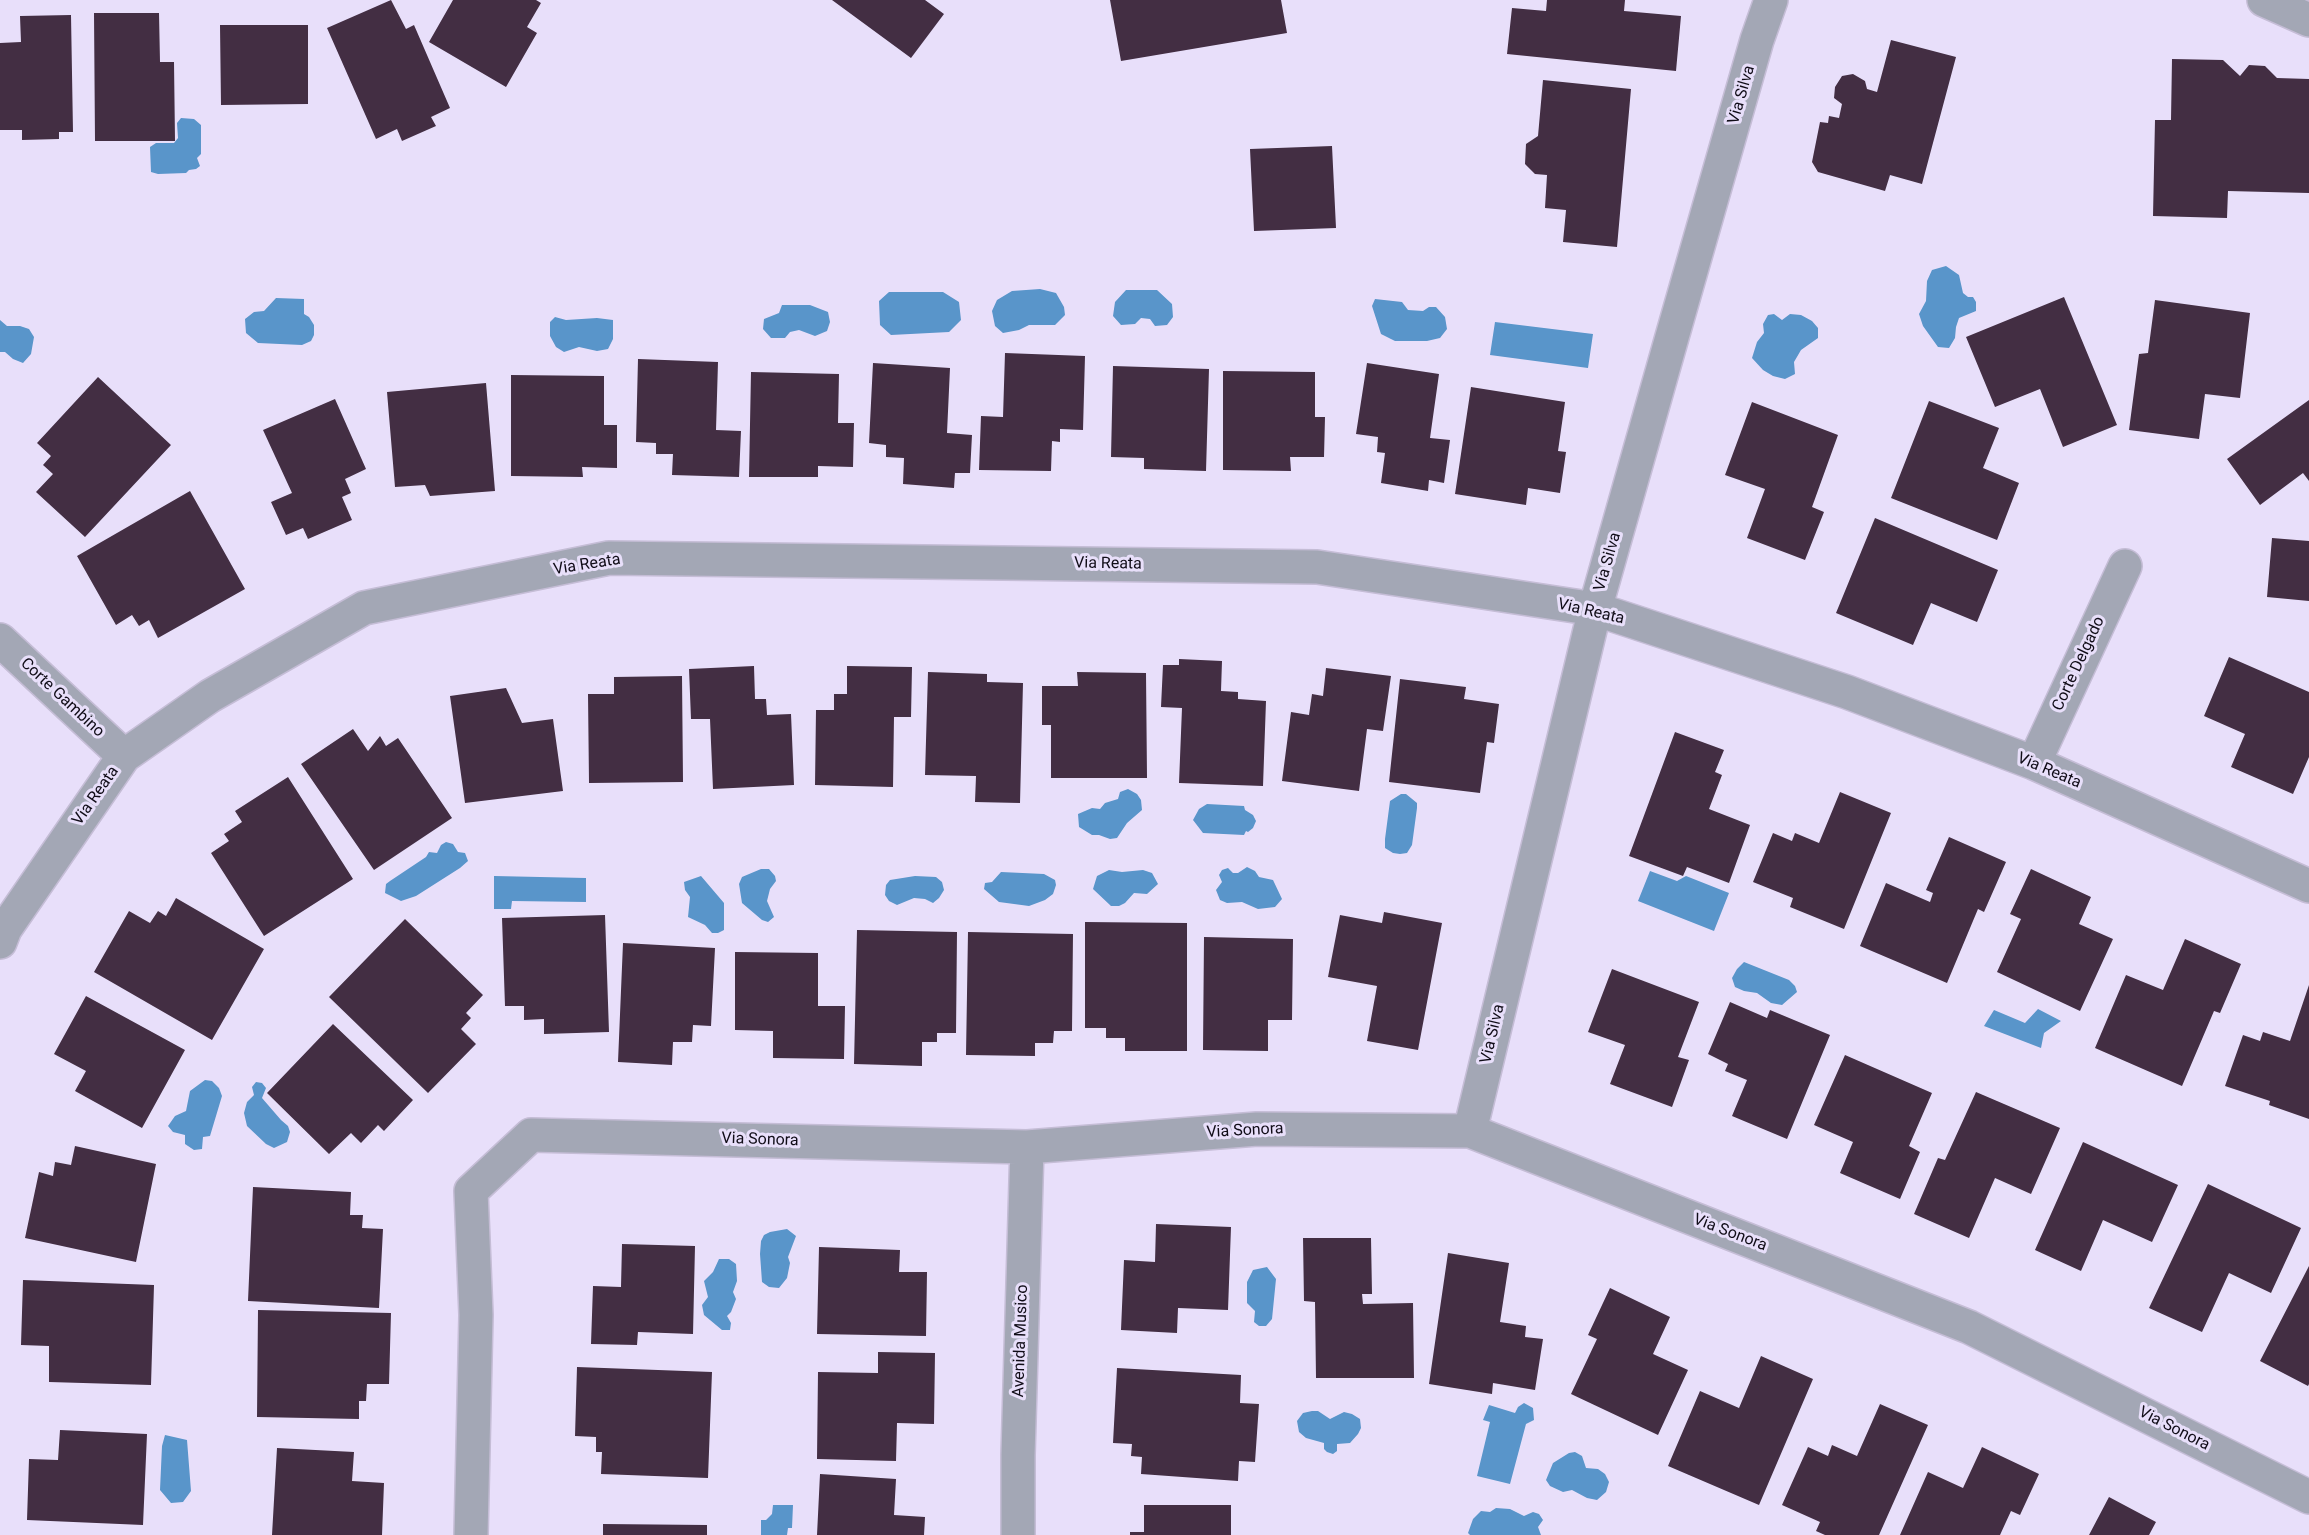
<!DOCTYPE html>
<style>
body{margin:0}
canvas{display:block;background:#e8dffa}
</style>
<canvas width="2309" height="1535"></canvas>
<script>
const g = document.querySelector('canvas').getContext('2d');
g.lineJoin = 'round';
function paint(path, color) { g.fillStyle = color; g.fill(path, 'evenodd'); }
const shape = rows => new Path2D(rows.map(r => 'M' + r).join(''));
function stroke(path, color, width, dash) { g.strokeStyle = color; g.lineWidth = width; g.lineCap = dash ? 'butt' : 'round'; g.setLineDash(dash || []); g.stroke(path); }
function write(font, color, halo, rows, align = 'center') {
  g.font = font + ' Roboto,sans-serif'; g.lineWidth = 6; g.setLineDash([]); g.textBaseline = 'middle'; g.strokeStyle = halo; g.fillStyle = color; for (const [text, x, y, turn = 0] of rows) {
    g.save(); g.translate(x, y); g.rotate((+turn || 0) * Math.PI / 180); g.textAlign = isNaN(turn) ? turn : align; if (halo) g.strokeText(text, 0, 0); g.fillText(text, 0, 0); g.restore();
  }
}
const water = shape([
 [181,118,194,119,201,125,201,154,197,158,200,166,196,169,189,170,186,173,158,174,151,172,150,147,156,143,174,143,178,138,177,123],
 [1946,266,1959,275,1963,293,1968,297,1973,297,1976,302,1976,311,1959,318,1956,327,1955,338,1949,348,1938,347,1923,326,1919,314,1926,301,1927,281,1932,270],
 [1040,289,1056,293,1064,307,1065,315,1055,325,1029,325,1019,330,1003,333,995,326,992,311,997,300,1012,291],
 [1126,290,1157,290,1172,304,1173,317,1167,325,1155,326,1150,319,1141,318,1135,324,1121,325,1113,316,1115,302],
 [889,292,943,292,959,302,961,320,949,332,891,335,880,325,879,301],
 [276,298,304,299,304,314,309,317,314,325,314,335,311,341,302,345,258,343,246,333,245,319,254,312,264,311],
 [1375,299,1402,302,1408,310,1423,311,1429,307,1436,307,1445,317,1447,329,1440,338,1427,341,1395,341,1381,334,1372,306],
 [782,305,810,305,828,312,830,322,827,331,815,336,799,330,790,332,785,338,771,338,763,329,764,319,779,313],
 [1774,314,1782,320,1790,314,1801,315,1812,321,1818,328,1818,338,1801,350,1794,362,1795,374,1785,379,1773,376,1763,370,1752,358,1757,342,1764,333,1763,324,1768,315],
 [555,317,566,320,597,318,613,320,613,339,608,349,597,351,579,347,564,352,556,347,550,336,550,322],
 [0,320,7,326,20,326,29,329,34,337,31,354,23,363,13,359,5,352,0,352],
 [1495,322,1593,334,1588,368,1490,355],
 [1128,789,1137,794,1141,800,1142,810,1127,823,1117,838,1110,839,1099,835,1092,835,1079,827,1078,814,1092,808,1100,809,1105,803,1118,799,1120,792],
 [1401,794,1406,794,1417,803,1417,808,1412,845,1407,853,1400,854,1393,853,1385,848,1385,839,1390,801],
 [1207,804,1244,806,1245,810,1253,815,1256,821,1253,828,1248,832,1246,831,1244,835,1203,833,1193,820,1199,809],
 [446,842,453,844,458,852,465,853,468,861,460,868,416,896,401,901,385,893,386,884,390,881,426,857,429,852,437,853,441,845],
 [1247,867,1255,871,1259,877,1273,880,1282,899,1275,907,1258,909,1242,902,1227,903,1220,900,1216,890,1222,882,1219,875,1222,870,1228,868,1233,873,1238,873],
 [761,869,769,869,775,876,776,881,770,889,767,901,774,917,768,922,762,920,742,903,739,884,742,877],
 [1109,870,1122,872,1143,870,1152,873,1158,884,1147,894,1134,893,1125,903,1119,906,1111,906,1093,889,1097,876],
 [1650,871,1677,881,1686,876,1729,893,1714,931,1638,901],
 [1001,872,1044,874,1055,880,1056,885,1053,894,1045,900,1029,906,999,902,984,889,985,883,992,882],
 [494,876,586,878,586,902,512,901,511,909,494,909],
 [701,876,724,903,724,930,718,933,712,933,705,925,688,917,690,897,685,890,684,882],
 [915,876,936,877,942,882,944,890,939,898,933,903,925,899,914,898,897,905,889,901,885,895,886,885,890,880],
 [1744,962,1789,980,1795,986,1797,992,1782,1005,1771,1003,1757,993,1744,991,1735,987,1732,978,1737,969],
 [2038,1009,2061,1021,2044,1033,2041,1048,1984,1026,1994,1010,2025,1023],
 [205,1080,212,1081,219,1088,222,1096,210,1136,203,1137,202,1149,194,1150,185,1144,185,1135,173,1132,168,1126,175,1116,186,1111,190,1091],
 [256,1082,262,1083,266,1088,262,1098,281,1120,288,1126,290,1132,287,1142,274,1148,266,1144,247,1126,244,1113,247,1102,254,1095,252,1087],
 [787,1229,796,1236,788,1257,790,1263,787,1278,779,1288,769,1287,762,1282,760,1254,761,1241,764,1235,770,1232],
 [719,1259,729,1259,736,1264,737,1281,733,1292,736,1299,731,1312,727,1316,731,1323,730,1330,722,1330,704,1315,702,1305,708,1297,704,1281,713,1272],
 [1267,1267,1276,1279,1272,1319,1266,1326,1259,1326,1254,1322,1255,1311,1247,1303,1247,1282,1253,1270],
 [1524,1403,1533,1408,1534,1420,1526,1424,1510,1484,1477,1476,1490,1422,1483,1420,1489,1405,1515,1413,1518,1407],
 [1312,1411,1318,1411,1330,1419,1344,1412,1352,1414,1360,1419,1361,1428,1358,1434,1350,1443,1337,1444,1337,1451,1333,1454,1327,1452,1324,1449,1324,1443,1306,1438,1299,1432,1297,1421,1303,1413],
 [165,1435,187,1440,191,1491,183,1502,171,1503,160,1490,162,1446],
 [1575,1452,1582,1456,1586,1468,1598,1469,1605,1474,1609,1482,1606,1492,1597,1500,1587,1498,1572,1490,1563,1492,1550,1486,1546,1480,1553,1463,1569,1453],
 [773,1505,793,1505,792,1528,788,1528,787,1535,761,1535,761,1520,766,1520,772,1514],
 [1496,1508,1510,1509,1524,1516,1533,1512,1539,1514,1543,1520,1538,1527,1541,1535,1470,1535,1468,1533,1473,1519,1481,1511,1490,1512]
]);
const building = shape([
 [391,0,406,29,414,25,450,108,431,117,436,126,402,141,397,129,376,139,327,28],
 [453,0,536,0,541,3,527,27,537,33,506,87,429,42],
 [832,0,925,0,944,14,911,58],
 [1110,0,1281,0,1287,33,1121,61],
 [1547,0,1625,0,1624,11,1681,16,1676,71,1507,54,1512,8,1546,11],
 [94,13,159,13,160,62,174,62,175,141,95,141],
 [71,15,73,132,59,132,59,139,22,140,22,130,0,130,0,43,21,42,20,16],
 [220,25,308,25,308,104,221,105],
 [1891,40,1956,57,1922,184,1890,175,1885,191,1818,172,1812,162,1820,122,1828,123,1829,116,1839,118,1842,104,1834,98,1835,87,1842,76,1853,74,1865,81,1867,89,1877,92],
 [2172,59,2223,60,2240,76,2249,65,2265,66,2277,78,2309,79,2309,193,2228,191,2227,218,2153,216,2155,120,2171,120],
 [1543,80,1631,89,1617,247,1563,242,1566,210,1545,208,1547,175,1535,174,1525,164,1526,144,1538,136],
 [1332,146,1336,228,1254,231,1250,149],
 [2064,297,2117,425,2063,447,2040,389,1995,407,1966,337],
 [2155,300,2250,313,2240,398,2205,394,2199,439,2129,430,2139,354,2148,353],
 [1005,353,1085,356,1083,430,1060,429,1060,442,1052,441,1051,471,979,470,981,416,1003,417],
 [638,359,718,362,716,430,741,431,739,477,672,475,673,454,656,454,656,443,636,442],
 [873,363,950,368,947,433,972,435,970,473,955,473,954,488,903,484,904,458,886,457,886,445,869,443],
 [1367,363,1439,374,1430,438,1450,440,1444,483,1429,480,1428,491,1381,483,1385,453,1377,452,1378,437,1356,434],
 [1113,366,1209,369,1206,471,1144,469,1144,458,1111,457],
 [1223,371,1315,372,1315,417,1325,417,1324,457,1290,457,1291,471,1223,470],
 [751,372,839,374,838,423,854,423,853,467,818,466,818,477,749,477],
 [511,375,604,376,604,425,617,425,617,468,582,467,583,477,511,476],
 [98,377,171,445,85,537,36,492,53,474,43,465,51,456,37,443],
 [486,383,495,491,430,496,425,485,395,487,387,392],
 [1471,387,1565,402,1558,451,1566,452,1560,493,1528,488,1526,505,1455,494],
 [335,399,366,469,345,479,351,493,342,497,352,520,308,539,303,528,286,535,271,502,292,493,263,430],
 [2309,400,2309,481,2303,473,2260,505,2227,459],
 [1929,401,1999,428,1983,468,2019,483,1997,540,1891,498],
 [1752,402,1838,435,1812,507,1824,512,1805,560,1747,538,1765,489,1725,475],
 [190,491,245,589,158,638,149,620,139,626,132,615,116,625,77,556],
 [1875,518,1998,570,1977,622,1931,603,1913,645,1836,613],
 [2272,538,2309,541,2309,601,2267,597],
 [2229,657,2309,692,2309,757,2293,794,2231,767,2245,734,2204,716],
 [1179,659,1222,661,1221,691,1238,692,1238,699,1266,701,1263,786,1179,783,1182,708,1161,707,1163,665,1179,665],
 [754,666,755,699,766,699,767,715,791,714,794,785,713,789,710,719,691,719,689,669],
 [847,666,912,667,911,717,894,717,893,787,815,785,816,710,834,710,834,694,847,694],
 [1326,668,1391,676,1383,731,1367,729,1359,791,1282,781,1291,712,1309,715,1312,694,1323,696],
 [928,672,987,674,987,682,1023,683,1020,803,975,802,976,776,925,775],
 [1077,672,1146,673,1147,778,1051,778,1051,725,1042,725,1042,686,1078,686],
 [682,676,683,782,589,783,588,694,614,694,614,677],
 [1400,679,1466,687,1464,699,1499,704,1494,743,1487,742,1480,793,1389,782],
 [506,688,522,723,553,719,563,791,465,803,450,696],
 [353,729,368,751,380,736,386,746,398,738,452,818,374,870,301,764],
 [1675,732,1724,750,1715,772,1722,775,1709,809,1750,825,1729,883,1687,867,1683,876,1629,856],
 [288,777,353,879,264,936,211,853,229,841,224,834,242,822,235,811],
 [1840,792,1891,813,1844,929,1790,907,1793,898,1753,882,1773,833,1792,841,1795,833,1819,843],
 [1949,837,2006,862,1984,912,1978,909,1947,983,1860,946,1886,883,1930,902,1933,893,1926,890],
 [2031,869,2091,897,2079,924,2113,939,2080,1011,1997,972,2021,919,2010,914],
 [176,898,264,949,212,1040,94,972,129,911,150,923,158,911,166,916],
 [1384,912,1442,923,1418,1050,1367,1041,1377,986,1328,977,1340,915,1382,923],
 [605,915,609,1032,544,1034,544,1019,524,1020,524,1006,505,1006,502,918],
 [405,919,483,995,466,1013,471,1018,461,1029,476,1044,428,1093,329,997],
 [1085,922,1187,923,1187,1051,1125,1051,1125,1038,1106,1038,1106,1028,1085,1028],
 [857,930,957,932,956,1033,937,1033,937,1042,922,1042,922,1066,854,1064],
 [968,932,1073,934,1072,1031,1054,1031,1053,1043,1035,1043,1035,1056,966,1055],
 [1204,937,1293,939,1292,1020,1268,1020,1268,1051,1203,1050],
 [2185,939,2241,964,2220,1013,2214,1011,2182,1086,2095,1048,2126,975,2163,990],
 [623,943,715,948,711,1026,693,1025,692,1042,673,1042,672,1065,618,1062],
 [735,952,818,953,818,1006,845,1006,844,1059,773,1058,773,1031,735,1030],
 [1612,969,1699,1002,1678,1057,1689,1060,1672,1107,1610,1084,1625,1045,1588,1032],
 [2309,985,2309,1119,2269,1105,2270,1101,2225,1086,2243,1035,2260,1041,2263,1032,2290,1041],
 [86,996,185,1050,142,1128,75,1091,86,1071,54,1054],
 [1730,1002,1767,1018,1770,1010,1830,1035,1787,1139,1732,1116,1747,1080,1725,1071,1728,1064,1708,1054],
 [333,1024,413,1100,384,1131,378,1125,361,1143,351,1133,329,1154,267,1093],
 [1845,1055,1932,1093,1909,1146,1920,1152,1900,1199,1840,1173,1853,1142,1814,1125],
 [1976,1092,2060,1128,2031,1194,1995,1178,1969,1238,1914,1214,1938,1158,1945,1160],
 [2083,1142,2178,1185,2152,1242,2103,1220,2081,1271,2035,1250],
 [75,1146,156,1164,136,1262,25,1238,39,1172,53,1176,55,1162,71,1165],
 [2208,1184,2301,1228,2271,1293,2229,1273,2202,1332,2149,1308],
 [253,1187,351,1192,350,1215,363,1215,362,1228,383,1229,379,1308,248,1301],
 [1156,1224,1231,1227,1228,1310,1178,1308,1177,1333,1121,1330,1124,1260,1155,1262],
 [1303,1238,1371,1238,1372,1294,1362,1294,1363,1304,1413,1303,1414,1378,1316,1378,1315,1302,1304,1301],
 [622,1244,695,1246,693,1334,638,1332,637,1345,591,1344,593,1286,621,1287],
 [819,1247,900,1250,899,1272,927,1272,926,1336,817,1334],
 [1448,1253,1509,1263,1500,1322,1526,1326,1525,1337,1543,1339,1535,1390,1493,1383,1492,1394,1429,1384],
 [2309,1266,2309,1384,2308,1386,2260,1361],
 [23,1280,154,1285,151,1385,49,1382,49,1346,21,1345],
 [1610,1288,1670,1317,1653,1354,1688,1370,1658,1435,1571,1394,1597,1339,1588,1335],
 [258,1310,391,1313,389,1384,367,1384,366,1401,359,1401,359,1419,257,1417],
 [878,1352,935,1353,934,1424,897,1423,896,1461,817,1459,818,1372,878,1373],
 [1761,1356,1813,1379,1759,1505,1668,1466,1700,1391,1739,1408],
 [577,1367,712,1372,708,1478,601,1474,602,1452,596,1452,596,1437,575,1436],
 [1117,1368,1241,1375,1240,1403,1259,1404,1255,1462,1239,1461,1238,1481,1141,1474,1142,1457,1131,1456,1132,1444,1113,1443],
 [1880,1404,1928,1425,1879,1535,1825,1535,1816,1531,1820,1522,1782,1505,1808,1447,1828,1456,1832,1445,1857,1456],
 [60,1430,147,1434,143,1525,27,1520,29,1459,58,1460],
 [1982,1447,2039,1474,2020,1515,2011,1511,2000,1535,1900,1535,1928,1472,1963,1488],
 [277,1448,354,1452,352,1481,384,1483,382,1535,272,1535],
 [820,1474,896,1479,894,1515,925,1517,924,1535,817,1535],
 [2109,1497,2156,1522,2149,1535,2089,1535],
 [1144,1505,1231,1505,1231,1535,1130,1535,1130,1532,1144,1532],
 [603,1524,707,1525,707,1535,603,1535]
]);
const minor = shape([
 [2264,0,2309,20],
 [0,640,124,756],
 [2034,763,2125,566],
 [0,942,5,929,124,756,210,696,364,608,609,558,1317,567,1595,609,1847,692,2034,763,2309,886],
 [1470,1131,1595,609,1672,337,1757,40,1771,0],
 [471,1535,476,1315,471,1191,531,1135,1027,1147,1257,1129,1470,1131,1969,1327,2309,1497],
 [1018,1535,1018,1455,1027,1147]
]);
const streetNames = [
 ["Via Silva",1742,95,-74],
 ["Via Silva",1608,562,-74],
 ["Via Reata",1108,564,1],
 ["Via Reata",587,565,-9],
 ["Via Reata",1591,612,13],
 ["Corte Delgado",2079,664,-65],
 ["Corte Gambino",62,698,43],
 ["Via Reata",2049,771,23],
 ["Via Reata",96,796,-55],
 ["Via Silva",1493,1034,-77],
 ["Via Sonora",1245,1131,-3],
 ["Via Sonora",760,1140,2],
 ["Via Sonora",1730,1233,21],
 ["Avenida Musico",1021,1341,-88],
 ["Via Sonora",2174,1429,27]
];
paint(water, '#5995ca');
paint(building, '#432e43');
stroke(minor, '#c5bdd6', 36);
stroke(minor, '#a3a7b5', 33);
write('16px', '#100c17', '#e8dffa', streetNames);
</script>
